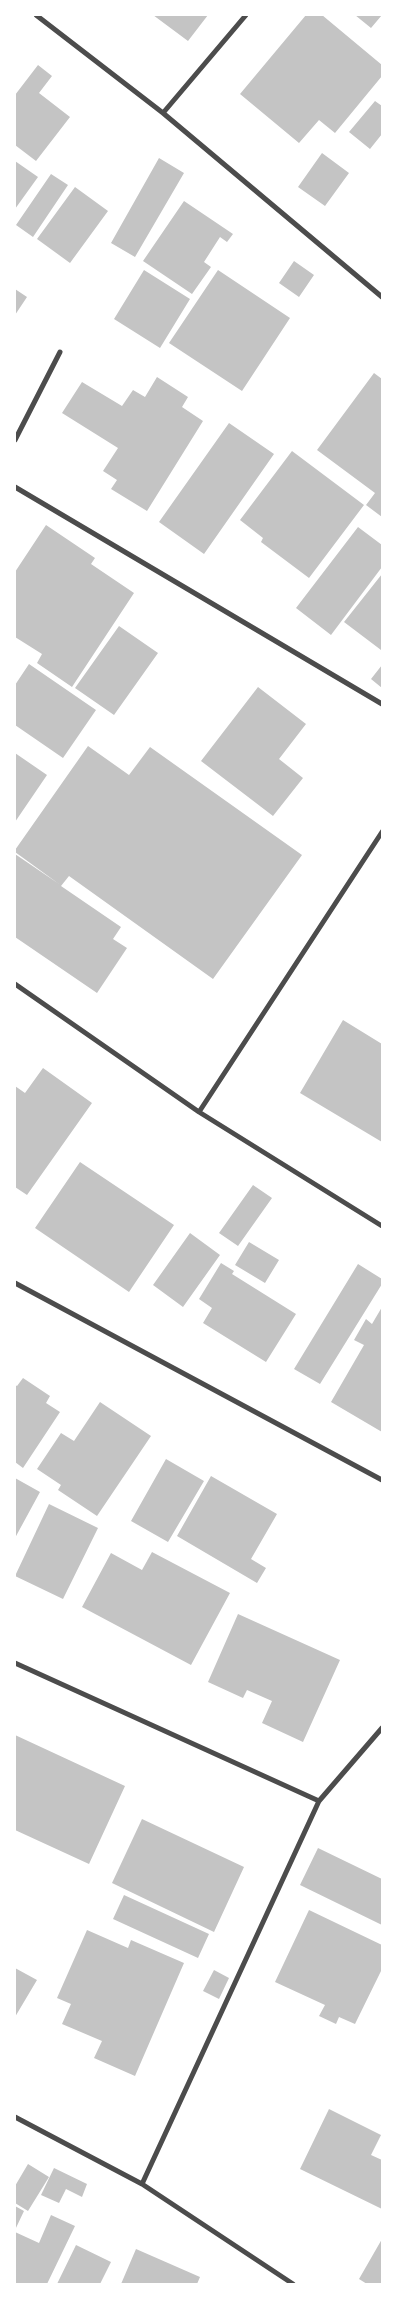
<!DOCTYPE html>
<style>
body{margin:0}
#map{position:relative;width:397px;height:2299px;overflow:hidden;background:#fff;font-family:Commissioner,sans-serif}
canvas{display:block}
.frame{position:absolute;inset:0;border:16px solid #fff;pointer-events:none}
</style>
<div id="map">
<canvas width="397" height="2299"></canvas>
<div class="frame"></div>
</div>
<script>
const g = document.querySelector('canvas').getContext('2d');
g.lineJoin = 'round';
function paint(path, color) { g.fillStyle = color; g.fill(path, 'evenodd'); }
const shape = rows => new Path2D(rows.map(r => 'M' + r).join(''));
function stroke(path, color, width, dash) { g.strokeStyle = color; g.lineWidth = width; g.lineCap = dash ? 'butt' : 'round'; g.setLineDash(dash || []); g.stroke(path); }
const building = shape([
 [153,15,208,15,188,41],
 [306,15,322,15,382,65,382,76,335,133,319,120,299,143,240,94],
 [355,15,382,15,371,28],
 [38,65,52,76,39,93,70,117,36,161,15,145,15,95],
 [375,101,382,106,382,134,370,149,349,132],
 [322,153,349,173,325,206,298,187],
 [159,158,184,173,135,257,111,243],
 [15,161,38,177,15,209],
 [51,174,68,185,33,237,16,225],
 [75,187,108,211,70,263,37,239],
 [184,201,233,234,227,242,220,237,204,262,211,267,192,294,143,261],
 [294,261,314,275,299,297,279,283],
 [144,270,190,299,160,348,114,319],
 [218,270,290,318,242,391,169,343],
 [15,289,27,297,15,315],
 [374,373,382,379,382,517,366,505,375,493,317,450],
 [157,377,188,397,182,407,203,421,147,511,111,489,117,480,103,471,118,448,62,413,82,382,122,406,133,390,145,397],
 [229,423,274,454,204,554,159,522],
 [292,451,364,505,309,578,261,542,263,538,240,520],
 [46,525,95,558,91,564,134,593,72,687,37,663,42,654,15,637,15,572],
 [358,527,382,545,382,567,331,635,296,608],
 [382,574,382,649,381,650,344,622],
 [119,626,158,653,114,715,75,688],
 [29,664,96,710,63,758,15,725,15,685],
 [382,665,382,688,371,679],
 [258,687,306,724,279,759,303,778,273,816,201,761],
 [88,746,129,775,150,747,302,855,213,979,69,876,61,886,121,927,113,939,127,948,97,993,15,937,15,854,59,884,15,852,15,850],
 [15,753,47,775,15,822],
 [343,1020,382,1044,382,1142,300,1093],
 [43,1068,92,1103,27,1195,15,1187,15,1086,25,1093],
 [80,1162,174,1225,129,1292,35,1228],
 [253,1185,272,1198,238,1246,219,1233],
 [190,1233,220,1255,183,1307,153,1285],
 [249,1242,279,1260,265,1283,235,1265],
 [221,1263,234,1271,232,1274,296,1314,266,1362,203,1323,212,1308,199,1299],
 [358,1264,382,1279,382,1284,320,1384,294,1369],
 [382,1307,382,1432,331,1402,364,1345,354,1340,366,1319,372,1324],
 [23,1378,50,1396,46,1403,60,1412,23,1468,15,1462,15,1385,17,1386],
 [100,1402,151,1436,97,1516,58,1490,61,1485,37,1469,61,1433,74,1441],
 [166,1459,204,1481,168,1542,131,1521],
 [211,1476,277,1514,251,1559,266,1568,257,1583,177,1536],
 [15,1478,40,1492,15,1538],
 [49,1504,98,1528,63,1599,15,1576],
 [152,1552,230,1593,191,1665,82,1607,111,1553,142,1570],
 [238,1614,340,1660,303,1742,262,1723,272,1701,247,1690,243,1698,208,1682],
 [15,1735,125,1786,89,1864,15,1830],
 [142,1819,244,1867,214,1932,112,1883],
 [318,1848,382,1879,382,1925,300,1885],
 [124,1895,209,1934,198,1958,113,1919],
 [309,1910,382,1945,382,1969,355,2024,339,2017,336,2024,319,2016,325,2005,275,1982],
 [87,1930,128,1948,131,1940,184,1963,135,2076,94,2058,102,2041,62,2024,71,2004,57,1998],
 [15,1968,37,1980,15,2017],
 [214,1970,229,1978,219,1999,203,1991],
 [329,2109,381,2135,371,2155,382,2160,382,2209,300,2169],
 [28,2164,49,2177,28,2211,15,2203,15,2186],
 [54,2168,87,2184,82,2197,66,2189,59,2203,41,2195],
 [15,2206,24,2211,15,2230],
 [51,2215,75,2226,47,2284,15,2284,15,2232,39,2243],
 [382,2239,382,2284,367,2284,359,2279],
 [76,2245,111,2262,100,2284,57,2284],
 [136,2249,200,2277,197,2284,121,2284]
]);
const minor = shape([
 [36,15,163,113,382,297],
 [163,113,246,15],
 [15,440,60,352],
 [15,487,382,704],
 [15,984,199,1112,382,1226],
 [199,1112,382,832],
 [15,1283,382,1480],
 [15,1663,319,1801],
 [15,2117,142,2184,293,2284],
 [142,2184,319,1801,382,1728]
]);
paint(building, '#c4c4c4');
stroke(minor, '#4c4c4c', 5);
</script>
